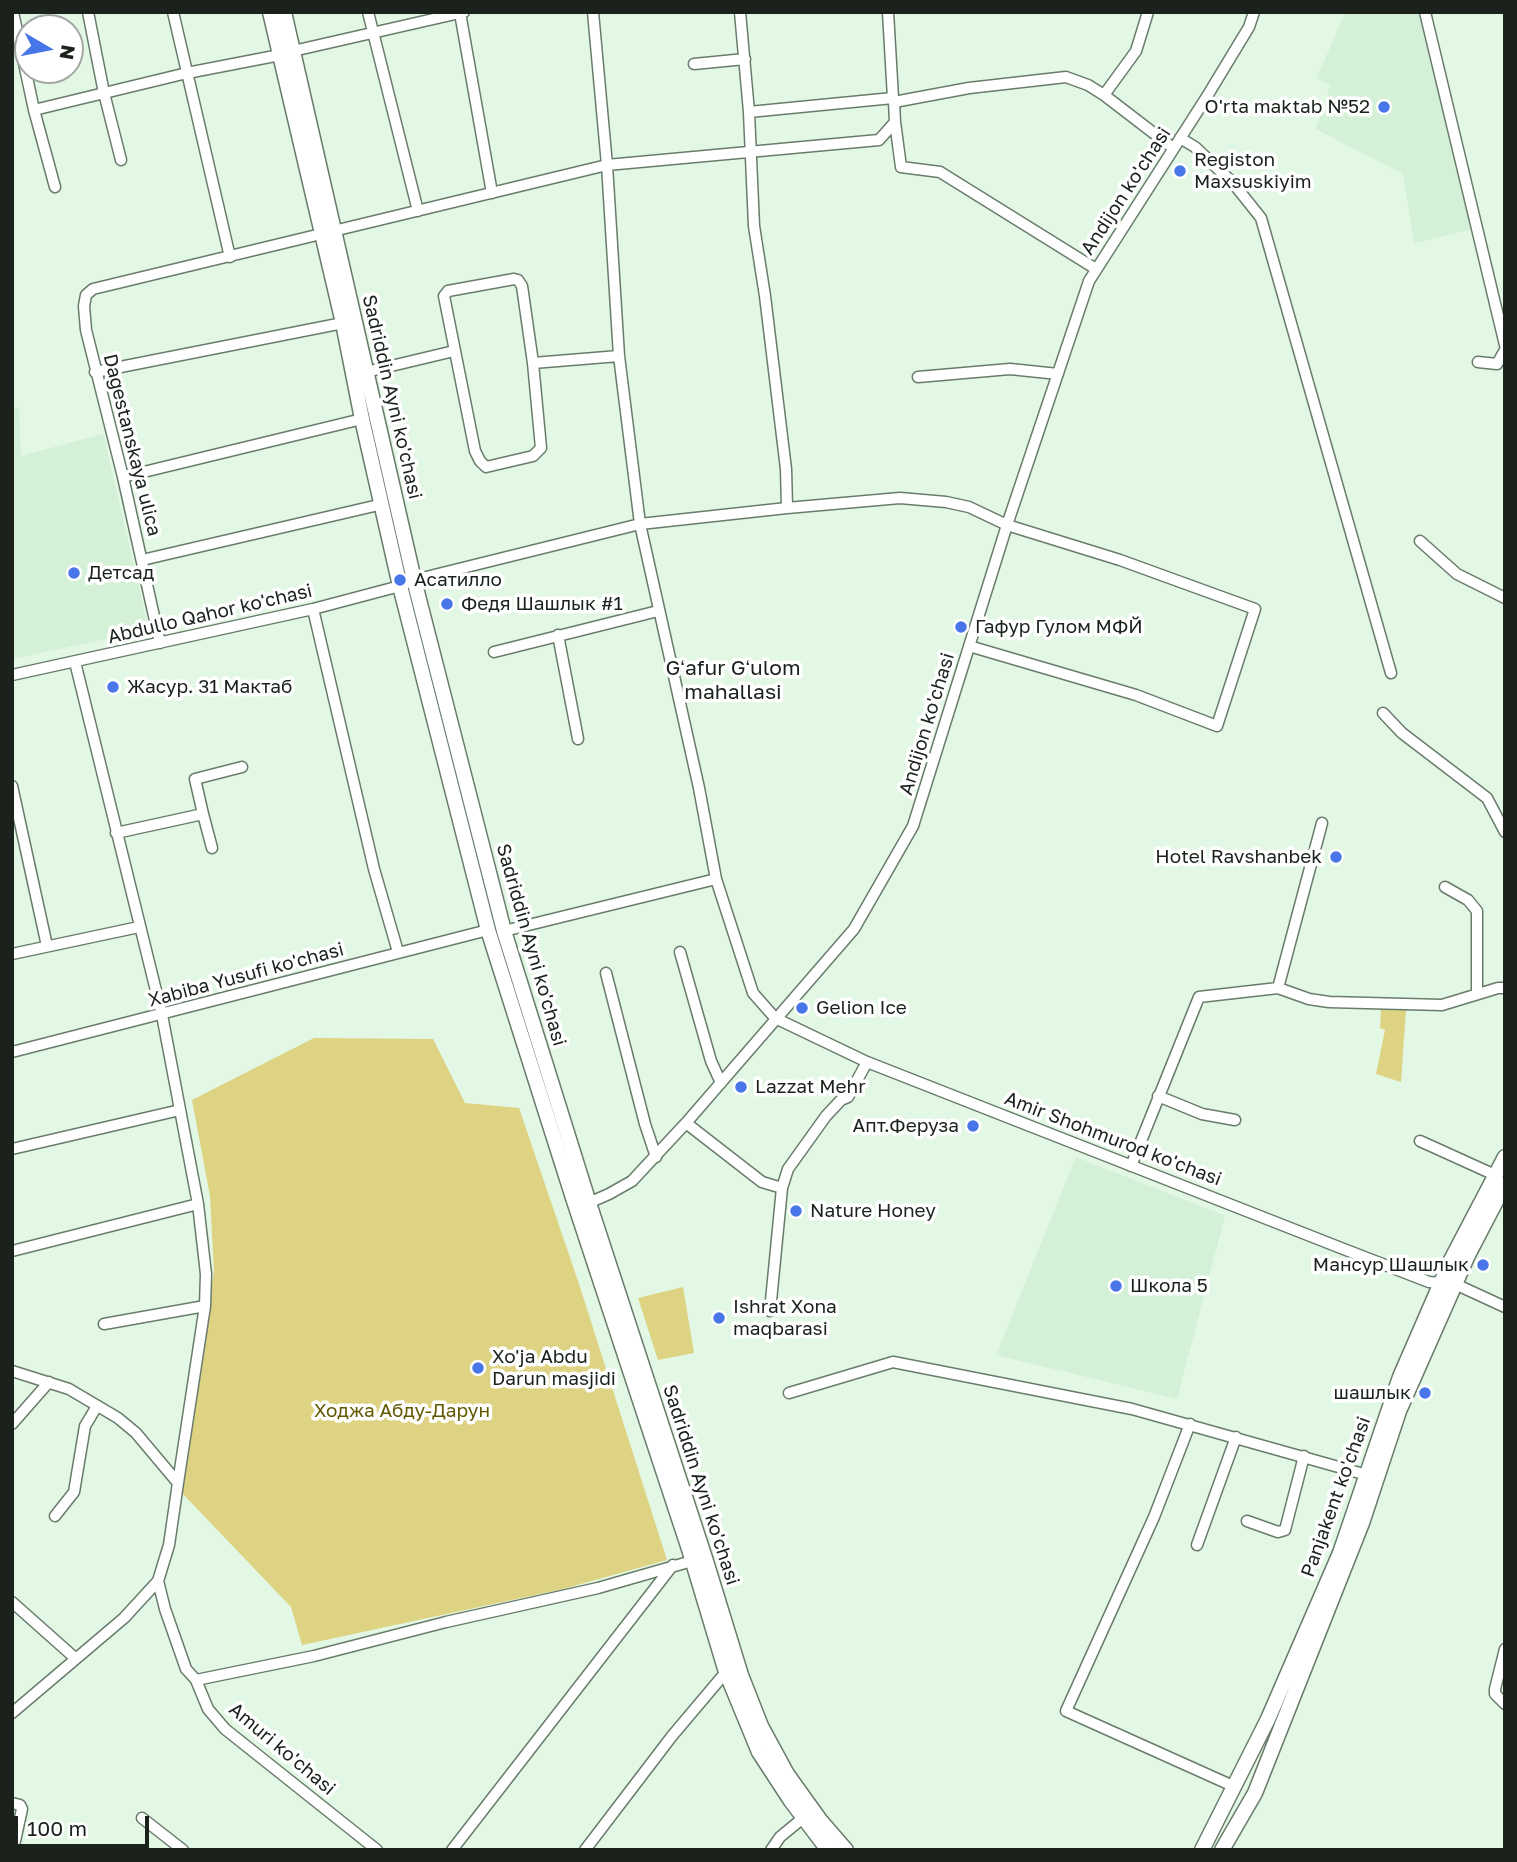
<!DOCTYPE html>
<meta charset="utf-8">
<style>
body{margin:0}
#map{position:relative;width:1517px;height:1862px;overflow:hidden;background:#e2f7e4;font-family:"Golos Text",sans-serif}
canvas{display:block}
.frame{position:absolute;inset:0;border:14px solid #1a221b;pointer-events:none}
.north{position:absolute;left:14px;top:14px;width:70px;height:70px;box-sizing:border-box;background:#fff;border:2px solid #a3a7a4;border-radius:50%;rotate:100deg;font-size:19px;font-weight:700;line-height:28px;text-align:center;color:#1a221b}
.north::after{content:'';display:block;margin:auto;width:24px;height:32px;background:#4875e7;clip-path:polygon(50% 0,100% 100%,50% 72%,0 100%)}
.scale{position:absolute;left:14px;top:1816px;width:135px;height:32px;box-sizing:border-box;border:4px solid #1a221b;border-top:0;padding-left:9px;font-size:21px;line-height:24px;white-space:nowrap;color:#1a221b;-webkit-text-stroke:5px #fff;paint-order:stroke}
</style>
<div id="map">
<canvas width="1517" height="1862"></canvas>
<div class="frame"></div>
<div class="north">N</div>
<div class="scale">100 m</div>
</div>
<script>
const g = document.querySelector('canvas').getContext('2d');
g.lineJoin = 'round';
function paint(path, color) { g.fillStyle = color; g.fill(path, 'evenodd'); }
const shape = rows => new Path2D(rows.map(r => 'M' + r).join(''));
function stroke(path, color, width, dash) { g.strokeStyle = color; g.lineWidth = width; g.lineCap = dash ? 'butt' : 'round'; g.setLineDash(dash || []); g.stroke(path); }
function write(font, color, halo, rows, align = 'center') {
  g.font = font + ' "Golos Text",sans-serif'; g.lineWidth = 7; g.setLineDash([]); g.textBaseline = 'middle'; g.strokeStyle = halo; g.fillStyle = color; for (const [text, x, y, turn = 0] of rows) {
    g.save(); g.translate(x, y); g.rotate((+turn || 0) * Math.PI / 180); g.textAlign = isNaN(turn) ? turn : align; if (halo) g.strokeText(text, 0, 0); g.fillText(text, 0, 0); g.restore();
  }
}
const built = shape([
 [1345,12,1423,12,1474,229,1414,243,1403,174,1316,129,1330,86,1317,78],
 [12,406,19,408,21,456,103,434,149,630,12,659],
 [1076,1157,1225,1216,1177,1399,996,1355]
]);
const green = shape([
 [1381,1008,1406,1010,1401,1082,1376,1074,1385,1030,1380,1028],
 [314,1038,433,1039,465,1103,519,1108,579,1284,667,1560,563,1589,302,1645,291,1607,182,1493,214,1271,210,1196,192,1100],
 [683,1287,694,1353,658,1360,638,1298]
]);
const minor = shape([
 [13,12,34,110,55,187],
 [88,12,104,93,121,160],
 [173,12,230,257],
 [368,12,418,211],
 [593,12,607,165,619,356,640,524,699,788,716,879,753,993,775,1018,867,1062,1341,1248,1429,1282,1455,1284,1505,1307],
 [740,12,749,112,754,226,765,296,786,469,787,508],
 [888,12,893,98],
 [1425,12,1505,345],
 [460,13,492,193],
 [293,51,464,12],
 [694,64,745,59],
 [1104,95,1136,51,1148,12],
 [34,110,187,73,280,55],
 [749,112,893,98,894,102,969,88,1066,77,1088,85,1104,95,1173,148],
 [895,122,901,167,940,172,1096,269],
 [1180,138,1195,147,1233,183,1261,218,1391,673],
 [514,279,518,280,522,286,533,363,541,448,533,456,486,467,480,461,475,451,444,296,448,291,514,279],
 [1478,362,1497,364,1505,350],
 [533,363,619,356],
 [95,372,343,323],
 [366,372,454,351],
 [918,377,1010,369,1058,374],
 [123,477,362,419],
 [1420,541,1457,574,1505,598],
 [142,560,383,504],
 [313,609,374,869,398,952],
 [558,635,578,739],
 [160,643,123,477,86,330,84,306,86,295,93,289,607,165,879,140,895,122,894,102],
 [494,652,658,611],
 [75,662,162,1015,198,1204,206,1274,205,1306,178,1483],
 [12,675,313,609,400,586,414,580,640,524,787,508,900,498,946,502,969,507,1007,525,1120,560,1255,609,1217,726,1136,695,969,646],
 [1383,713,1402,733,1487,798,1505,832],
 [12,786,47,946],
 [203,814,212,848],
 [116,833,203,814,195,779,242,767],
 [1445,887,1468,900,1477,911,1477,994],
 [504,931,716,879],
 [680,952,711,1061,721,1083],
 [12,954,139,927],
 [606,973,645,1124,656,1157],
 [1278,988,1322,823],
 [12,1052,488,930],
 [1158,1096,1202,1114,1235,1120],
 [686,1123,762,1182,782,1188],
 [1420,1141,1495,1175],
 [12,1149,180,1110],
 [1131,1166,1199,997,1278,988,1309,999,1329,1002,1442,1005,1498,988,1505,988],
 [584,1205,609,1194,632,1181,686,1123,854,929,913,826,1007,525,1089,281,1206,98,1249,27,1254,12],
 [12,1251,198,1204],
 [770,1311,782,1188,788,1169,826,1116,841,1100,848,1097,867,1062],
 [104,1324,205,1306],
 [12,1371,69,1389,118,1418,136,1433,178,1483,169,1545,158,1581,124,1618,12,1713],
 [789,1393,893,1362,1132,1409,1367,1475],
 [12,1424,49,1382],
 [1190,1424,1154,1517,1066,1711,1233,1786],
 [55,1516,74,1492,85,1426,97,1406],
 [1247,1521,1278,1532,1285,1530,1304,1456],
 [1197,1545,1236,1437],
 [158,1581,165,1609,186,1669,196,1680,208,1709,225,1729,377,1850],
 [12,1602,75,1658],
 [1505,1649,1495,1689,1495,1694,1505,1704],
 [196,1680,314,1656,446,1622,598,1588,699,1559],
 [12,1803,20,1805,22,1809,13,1850],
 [142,1818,183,1850],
 [452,1850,673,1565],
 [585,1850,672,1736,726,1672],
 [771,1850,780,1837,803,1818]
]);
const major = shape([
 [270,12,343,323,362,419,400,586,488,930,573,1198,689,1549,726,1672,759,1752,791,1801,828,1850],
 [284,12,414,580,504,931,589,1203,705,1558,741,1675,761,1726,787,1774,820,1820,846,1850],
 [1202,1850,1268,1719,1340,1553,1400,1377,1450,1262,1505,1157],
 [1222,1850,1255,1793,1362,1523,1399,1411,1468,1255,1505,1184]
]);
const markers = [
 [1384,107,7,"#4875e7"],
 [1180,171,7,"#4875e7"],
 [74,573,7,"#4875e7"],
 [400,580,7,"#4875e7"],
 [447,604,7,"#4875e7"],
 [961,627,7,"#4875e7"],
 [113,687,7,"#4875e7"],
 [1336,857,7,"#4875e7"],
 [802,1008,7,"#4875e7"],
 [741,1087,7,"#4875e7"],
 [973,1126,7,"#4875e7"],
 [796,1211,7,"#4875e7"],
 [1483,1265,7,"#4875e7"],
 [1116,1286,7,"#4875e7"],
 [719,1318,7,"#4875e7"],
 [478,1368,7,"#4875e7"],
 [1425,1393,7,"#4875e7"]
];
const poiNames = [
 ["O'rta maktab №52",1370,107,"right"],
 ["Registon",1194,160],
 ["Maxsuskiyim",1194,182],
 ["Детсад",88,573],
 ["Асатилло",414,580],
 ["Федя Шашлык #1",461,604],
 ["Гафур Гулом МФЙ",975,627],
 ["Жасур. 31 Мактаб",127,687],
 ["Hotel Ravshanbek",1322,857,"right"],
 ["Gelion Ice",816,1008],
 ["Lazzat Mehr",755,1087],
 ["Апт.Феруза",959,1126,"right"],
 ["Nature Honey",810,1211],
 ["Мансур Шашлык",1469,1265,"right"],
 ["Школа 5",1130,1286],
 ["Ishrat Хоnа",733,1307],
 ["mаqbаrasi",733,1329],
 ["Xo'ja Abdu",492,1357],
 ["Darun masjidi",492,1379],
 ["шашлык",1411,1393,"right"]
];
const streetNames = [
 ["Andijon ko'chasi",1126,191,-57],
 ["Sadriddin Ayni ko'chasi",392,397,77],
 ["Dagestanskaya ulica",132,445,76],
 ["Abdullo Qahor ko'chasi",210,614,-13],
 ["Andijon ko'chasi",927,724,-73],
 ["Sadriddin Ayni ko'chasi",531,945,74],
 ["Xabiba Yusufi ko'chasi",246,975,-15],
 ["Amir Shohmurod ko'chasi",1113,1139,21],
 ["Sadriddin Ayni ko'chasi",701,1485,72],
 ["Panjakent ko'chasi",1336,1497,-70],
 ["Amuri ko'chasi",282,1749,40]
];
const parkNames = [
 ["Ходжа Абду-Дарун",402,1411]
];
const neighbourhoodNames = [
 ["Gʻafur Gʻulom",733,668],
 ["mahallasi",733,692]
];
paint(built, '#d4f0d7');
paint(green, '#ded382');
stroke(minor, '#697c6b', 13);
stroke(major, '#697c6b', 17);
stroke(minor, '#fff', 10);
stroke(major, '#fff', 14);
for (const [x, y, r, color] of markers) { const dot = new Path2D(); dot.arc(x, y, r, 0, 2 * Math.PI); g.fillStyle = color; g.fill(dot); stroke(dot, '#fff', 2.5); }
write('19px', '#1a221b', '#fff', poiNames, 'left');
write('19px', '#1a221b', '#fff', streetNames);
write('19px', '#635902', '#fff', parkNames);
write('21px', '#1a221b', '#fff', neighbourhoodNames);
</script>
